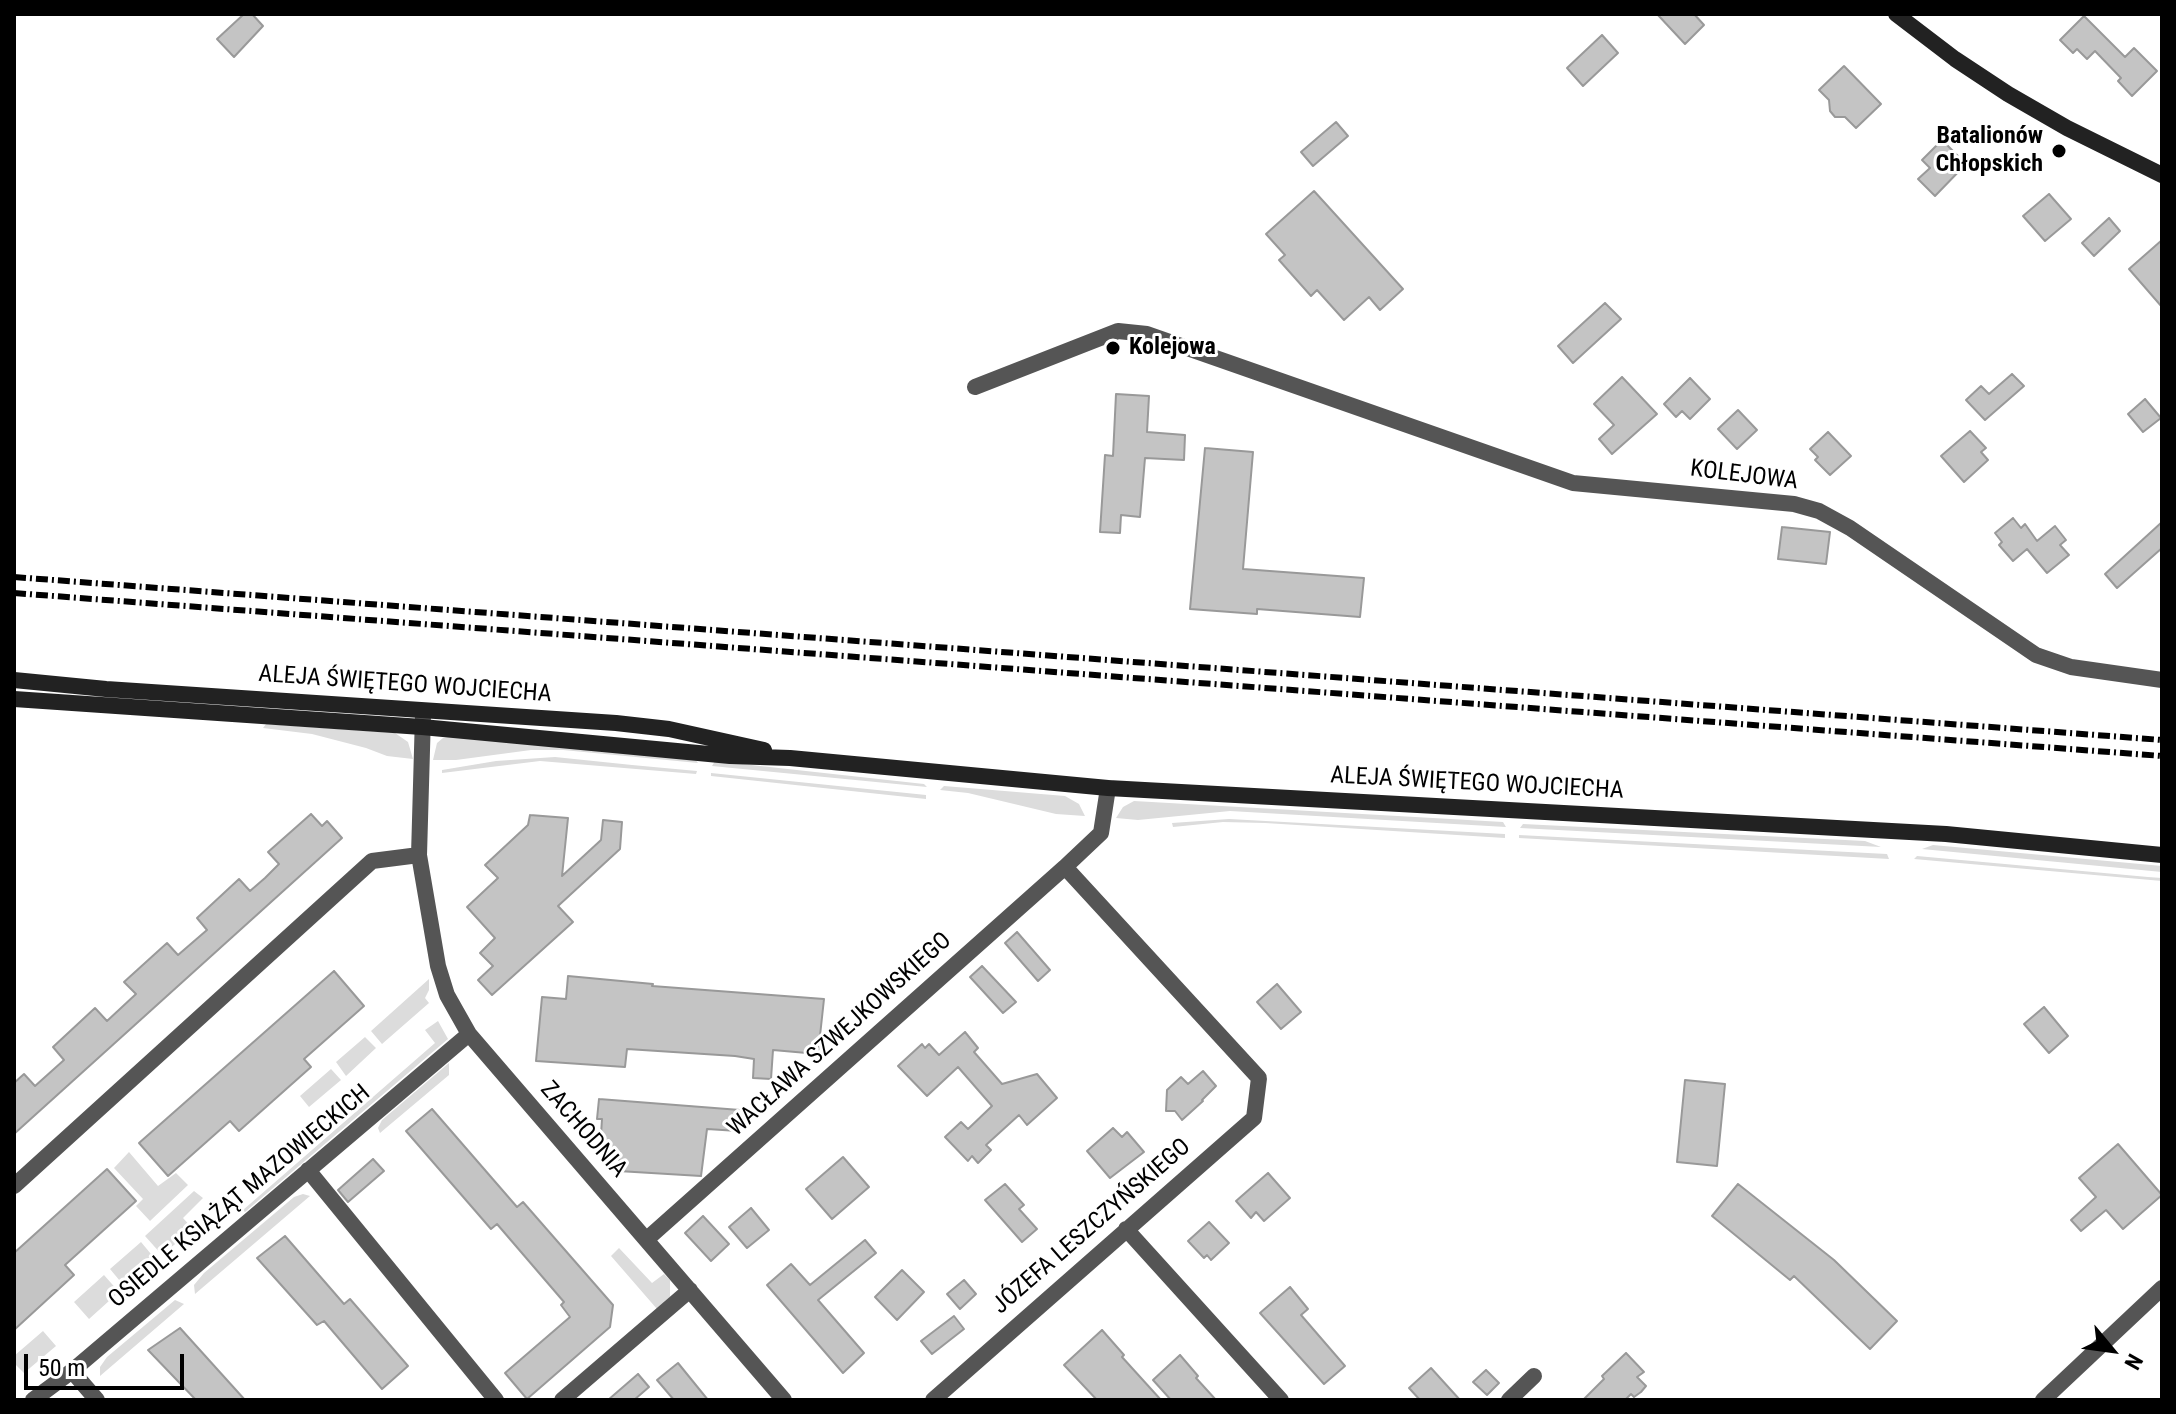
<!DOCTYPE html>
<meta charset="utf-8">
<style>
body{margin:0}
#map{position:relative;width:2176px;height:1414px;overflow:hidden;background:#fff;font-family:"Roboto Condensed",sans-serif}
canvas{display:block}
.frame{position:absolute;inset:0;border:16px solid #000;pointer-events:none}
.north{position:absolute;left:2072px;top:1310px;width:80px;height:80px;-webkit-text-stroke:6px #fff;paint-order:stroke;rotate:119deg;font-size:22px;font-weight:700;line-height:32px;text-align:center;color:#000}
.north::after{content:'';display:block;margin:auto;width:28px;height:36px;background:#000;clip-path:polygon(50% 0,100% 100%,50% 72%,0 100%)}
.scale{position:absolute;left:24px;top:1354px;width:160px;height:36px;box-sizing:border-box;border:4px solid #000;border-top:0;padding-left:10px;font-size:24px;line-height:28px;white-space:nowrap;color:#000;-webkit-text-stroke:6px #fff;paint-order:stroke}
</style>
<div id="map">
<canvas width="2176" height="1414"></canvas>
<div class="frame"></div>
<div class="north">N</div>
<div class="scale">50 m</div>
</div>
<script>
const g = document.querySelector('canvas').getContext('2d');
g.lineJoin = 'round';
function paint(path, color) { g.fillStyle = color; g.fill(path, 'evenodd'); }
const shape = rows => new Path2D(rows.map(r => 'M' + r).join(''));
function stroke(path, color, width, dash) { g.strokeStyle = color; g.lineWidth = width; g.lineCap = dash ? 'butt' : 'round'; g.setLineDash(dash || []); g.stroke(path); }
function write(font, color, halo, rows, align = 'center') {
  g.font = font + ' "Roboto Condensed",sans-serif'; g.lineWidth = 6; g.setLineDash([]); g.textBaseline = 'middle'; g.strokeStyle = halo; g.fillStyle = color; for (const [text, x, y, turn = 0] of rows) {
    g.save(); g.translate(x, y); g.rotate((+turn || 0) * Math.PI / 180); g.textAlign = isNaN(turn) ? turn : align; if (halo) g.strokeText(text, 0, 0); g.fillText(text, 0, 0); g.restore();
  }
}
const green = shape([
 [266,724,395,733,408,742,413,759,387,756,366,748,312,734,263,728],
 [453,736,695,759,698,763,563,750,531,750,456,760,433,760,437,743,443,738],
 [555,757,632,765,697,771,696,774,540,761,442,773,442,770,496,761],
 [715,761,924,784,927,787,712,766],
 [711,773,926,795,926,799,711,776],
 [944,786,1065,796,1079,804,1085,816,1056,814,968,793,940,790],
 [1134,801,1503,822,1506,827,1230,811,1138,820,1116,818,1123,807],
 [1229,819,1505,834,1505,838,1265,823,1223,822,1173,827,1172,823],
 [1523,824,1865,841,1881,847,1520,828],
 [1519,835,1887,854,1889,859,1519,838],
 [1933,845,2162,866,2162,872,1922,849],
 [1917,856,2148,877,2162,878,2162,881,1914,859],
 [429,979,429,990,425,998,429,1003,382,1044,371,1031],
 [438,1021,448,1039,245,1212,243,1210,435,1043,425,1030],
 [365,1037,376,1048,346,1076,336,1062],
 [449,1063,449,1075,380,1133,378,1128,382,1120],
 [331,1069,341,1080,309,1107,300,1096],
 [129,1152,158,1186,176,1173,188,1185,150,1221,136,1206,143,1199,114,1168],
 [194,1191,203,1198,183,1218,193,1229,162,1255,145,1236],
 [303,1194,310,1196,195,1294,194,1285,204,1273,294,1197],
 [141,1242,156,1260,125,1287,110,1269],
 [619,1248,652,1283,664,1274,670,1280,670,1297,657,1309,611,1256],
 [104,1275,119,1292,89,1319,74,1302],
 [175,1300,184,1304,100,1376,100,1367,107,1357],
 [43,1331,56,1346,24,1373,14,1363,14,1356]
]);
const building = shape([
 [244,14,252,14,263,26,234,57,217,39,244,14],
 [1657,14,1694,14,1704,25,1685,44,1657,14],
 [2084,16,2125,57,2134,48,2157,71,2132,96,2118,81,2121,78,2095,51,2087,59,2077,49,2073,53,2060,40,2084,16],
 [1602,35,1618,53,1583,86,1567,68,1602,35],
 [1844,66,1881,104,1856,128,1845,117,1835,117,1830,111,1829,100,1819,90,1844,66],
 [1336,122,1348,136,1313,166,1301,152,1336,122],
 [1942,140,1966,164,1935,196,1918,179,1930,168,1922,160,1942,140],
 [1314,191,1403,289,1380,310,1369,297,1344,320,1317,290,1311,296,1279,260,1285,255,1266,234,1314,191],
 [2049,194,2071,219,2045,241,2023,216,2049,194],
 [2109,218,2120,231,2094,256,2082,243,2109,218],
 [2162,240,2162,307,2129,269,2162,240],
 [1605,303,1621,319,1573,363,1558,346,1605,303],
 [2012,374,2024,386,1985,420,1966,400,1981,386,1989,394,2012,374],
 [1622,377,1657,414,1612,454,1599,439,1614,425,1594,404,1622,377],
 [1690,378,1710,399,1690,419,1682,411,1676,417,1664,404,1690,378],
 [1116,394,1149,396,1147,432,1185,435,1184,460,1145,458,1140,517,1121,515,1120,533,1100,532,1105,455,1113,456,1116,394],
 [2145,399,2161,418,2143,432,2128,414,2145,399],
 [1738,410,1757,430,1737,449,1718,429,1738,410],
 [1970,431,1986,448,1981,452,1988,460,1964,482,1941,456,1970,431],
 [1828,432,1851,456,1830,475,1815,460,1818,457,1810,449,1828,432],
 [1205,448,1253,452,1243,569,1364,578,1360,617,1257,609,1257,614,1190,609,1205,448],
 [2013,518,2021,528,2025,524,2037,541,2055,526,2066,540,2060,545,2069,555,2047,573,2027,549,2013,561,1999,545,2002,542,1995,533,2013,518],
 [2162,522,2162,548,2117,588,2105,574,2162,522],
 [1782,527,1830,532,1826,564,1778,559,1782,527],
 [311,814,322,826,327,821,342,838,14,1134,14,1083,24,1074,35,1086,64,1060,53,1047,95,1008,107,1021,136,994,124,982,167,943,178,955,207,930,197,918,239,879,250,891,265,878,279,864,268,852,311,814],
 [530,815,568,818,562,876,601,840,603,820,622,822,620,849,558,906,573,922,492,995,478,980,493,966,480,953,495,938,467,907,498,878,485,865,528,825,530,815],
 [1017,932,1050,970,1038,981,1005,943,1017,932],
 [982,966,1016,1002,1003,1013,970,977,982,966],
 [334,971,364,1006,304,1059,311,1067,239,1131,230,1121,168,1176,139,1143,334,971],
 [568,976,653,984,652,986,824,999,818,1054,773,1050,771,1079,753,1078,754,1059,735,1056,627,1049,625,1067,536,1061,542,997,566,999,568,976],
 [1277,984,1301,1012,1281,1029,1257,1002,1277,984],
 [2044,1007,2068,1036,2049,1053,2024,1024,2044,1007],
 [965,1032,978,1048,974,1052,1002,1084,1037,1074,1057,1098,1027,1125,1019,1115,986,1145,991,1150,978,1163,972,1156,968,1161,945,1137,961,1122,968,1129,992,1106,958,1067,927,1096,898,1066,922,1044,925,1048,929,1044,939,1055,965,1032],
 [1203,1071,1216,1086,1202,1100,1203,1101,1182,1120,1175,1111,1166,1111,1167,1090,1181,1077,1188,1084,1203,1071],
 [1685,1080,1725,1084,1717,1166,1677,1162,1685,1080],
 [599,1099,740,1110,738,1131,707,1129,701,1176,618,1171,620,1152,600,1150,602,1119,597,1119,599,1099],
 [432,1109,517,1207,523,1202,613,1305,610,1327,527,1399,505,1373,570,1317,561,1305,564,1302,497,1224,491,1229,406,1131,432,1109],
 [1113,1128,1122,1137,1127,1132,1144,1152,1110,1178,1087,1151,1113,1128],
 [2118,1144,2162,1195,2123,1229,2106,1210,2081,1231,2071,1220,2096,1197,2079,1178,2118,1144],
 [843,1157,869,1187,832,1219,806,1189,843,1157],
 [373,1159,384,1171,348,1202,338,1190,373,1159],
 [107,1169,136,1201,65,1265,74,1275,14,1330,14,1253,107,1169],
 [1268,1173,1290,1198,1264,1221,1256,1212,1251,1218,1236,1201,1268,1173],
 [1005,1184,1024,1205,1019,1209,1037,1229,1022,1242,985,1200,1005,1184],
 [1738,1184,1834,1260,1897,1321,1870,1349,1794,1276,1790,1280,1712,1216,1738,1184],
 [751,1208,769,1230,747,1248,729,1227,751,1208],
 [703,1216,729,1244,711,1261,685,1233,703,1216],
 [1209,1222,1229,1243,1211,1260,1207,1255,1204,1258,1188,1241,1209,1222],
 [285,1236,344,1304,350,1299,408,1366,382,1389,324,1321,317,1325,257,1258,285,1236],
 [865,1240,876,1253,818,1300,864,1353,843,1373,767,1285,791,1264,810,1285,865,1240],
 [902,1270,924,1292,897,1320,875,1297,902,1270],
 [964,1280,976,1294,960,1309,947,1294,964,1280],
 [1290,1287,1308,1309,1301,1315,1345,1366,1324,1384,1260,1313,1290,1287],
 [954,1316,964,1329,932,1354,921,1341,954,1316],
 [180,1328,245,1400,196,1400,148,1350,180,1328],
 [1102,1330,1124,1355,1122,1357,1161,1400,1097,1400,1064,1365,1102,1330],
 [1626,1353,1644,1372,1637,1377,1646,1386,1641,1392,1634,1397,1631,1394,1625,1400,1583,1400,1604,1379,1602,1376,1626,1353],
 [1180,1355,1198,1376,1196,1378,1216,1400,1171,1400,1153,1380,1180,1355],
 [678,1363,708,1400,674,1400,657,1380,678,1363],
 [1431,1368,1460,1400,1420,1400,1409,1388,1431,1368],
 [1486,1370,1499,1383,1487,1395,1473,1382,1486,1370],
 [638,1374,649,1387,634,1400,608,1400,638,1374]
]);
const street = shape([
 [975,387,1118,331,1147,334,1573,483,1794,504,1819,511,1850,528,2036,655,2071,667,2162,680],
 [423,715,419,855,438,966,447,995,469,1034,784,1400],
 [1065,867,1101,833,1108,788],
 [308,1170,496,1400],
 [14,1186,372,861,419,855],
 [1126,1229,1281,1400],
 [647,1239,1065,867,1259,1078,1254,1118,933,1400],
 [33,1400,72,1371],
 [97,1400,72,1371,469,1034],
 [562,1400,690,1290],
 [1509,1400,1534,1376],
 [2043,1400,2162,1288]
]);
const secondary = shape([
 [1896,14,1955,59,2008,94,2067,128,2162,175],
 [14,680,106,689,616,723,669,729,764,750],
 [14,699,422,727,730,756,790,758,1108,788,1946,834,2162,855]
]);
const rail = shape([
 [14,577,2162,740],
 [14,593,2162,756]
]);
const markers = [
 [2059,151,8,"#000"],
 [1113,348,8,"#000"]
];
const poiNames = [
 ["Batalionów",2043,137],
 ["Chłopskich",2043,165],
 ["Kolejowa",1129,348,"left"]
];
const streetNames = [
 ["KOLEJOWA",1744,476,7],
 ["ALEJA ŚWIĘTEGO WOJCIECHA",405,685,4],
 ["ALEJA ŚWIĘTEGO WOJCIECHA",1477,784,3],
 ["WACŁAWA SZWEJKOWSKIEGO",840,1035,-42],
 ["ZACHODNIA",583,1130,49],
 ["OSIEDLE KSIĄŻĄT MAZOWIECKICH",240,1197,-40],
 ["JÓZEFA LESZCZYŃSKIEGO",1092,1227,-41]
];
paint(green, '#dcdcdc');
paint(building, '#c4c4c4');
stroke(building, '#999', 2);
stroke(street, '#555', 16);
stroke(secondary, '#222', 16);
stroke(rail, '#000', 6, [12, 4, 2, 4]);
for (const [x, y, r, color] of markers) { const dot = new Path2D(); dot.arc(x, y, r, 0, 2 * Math.PI); g.fillStyle = color; g.fill(dot); stroke(dot, '#fff', 3); }
write('bold 24px', '#000', '#fff', poiNames, 'right');
write('24px', '#000', '#fff', streetNames);
</script>
